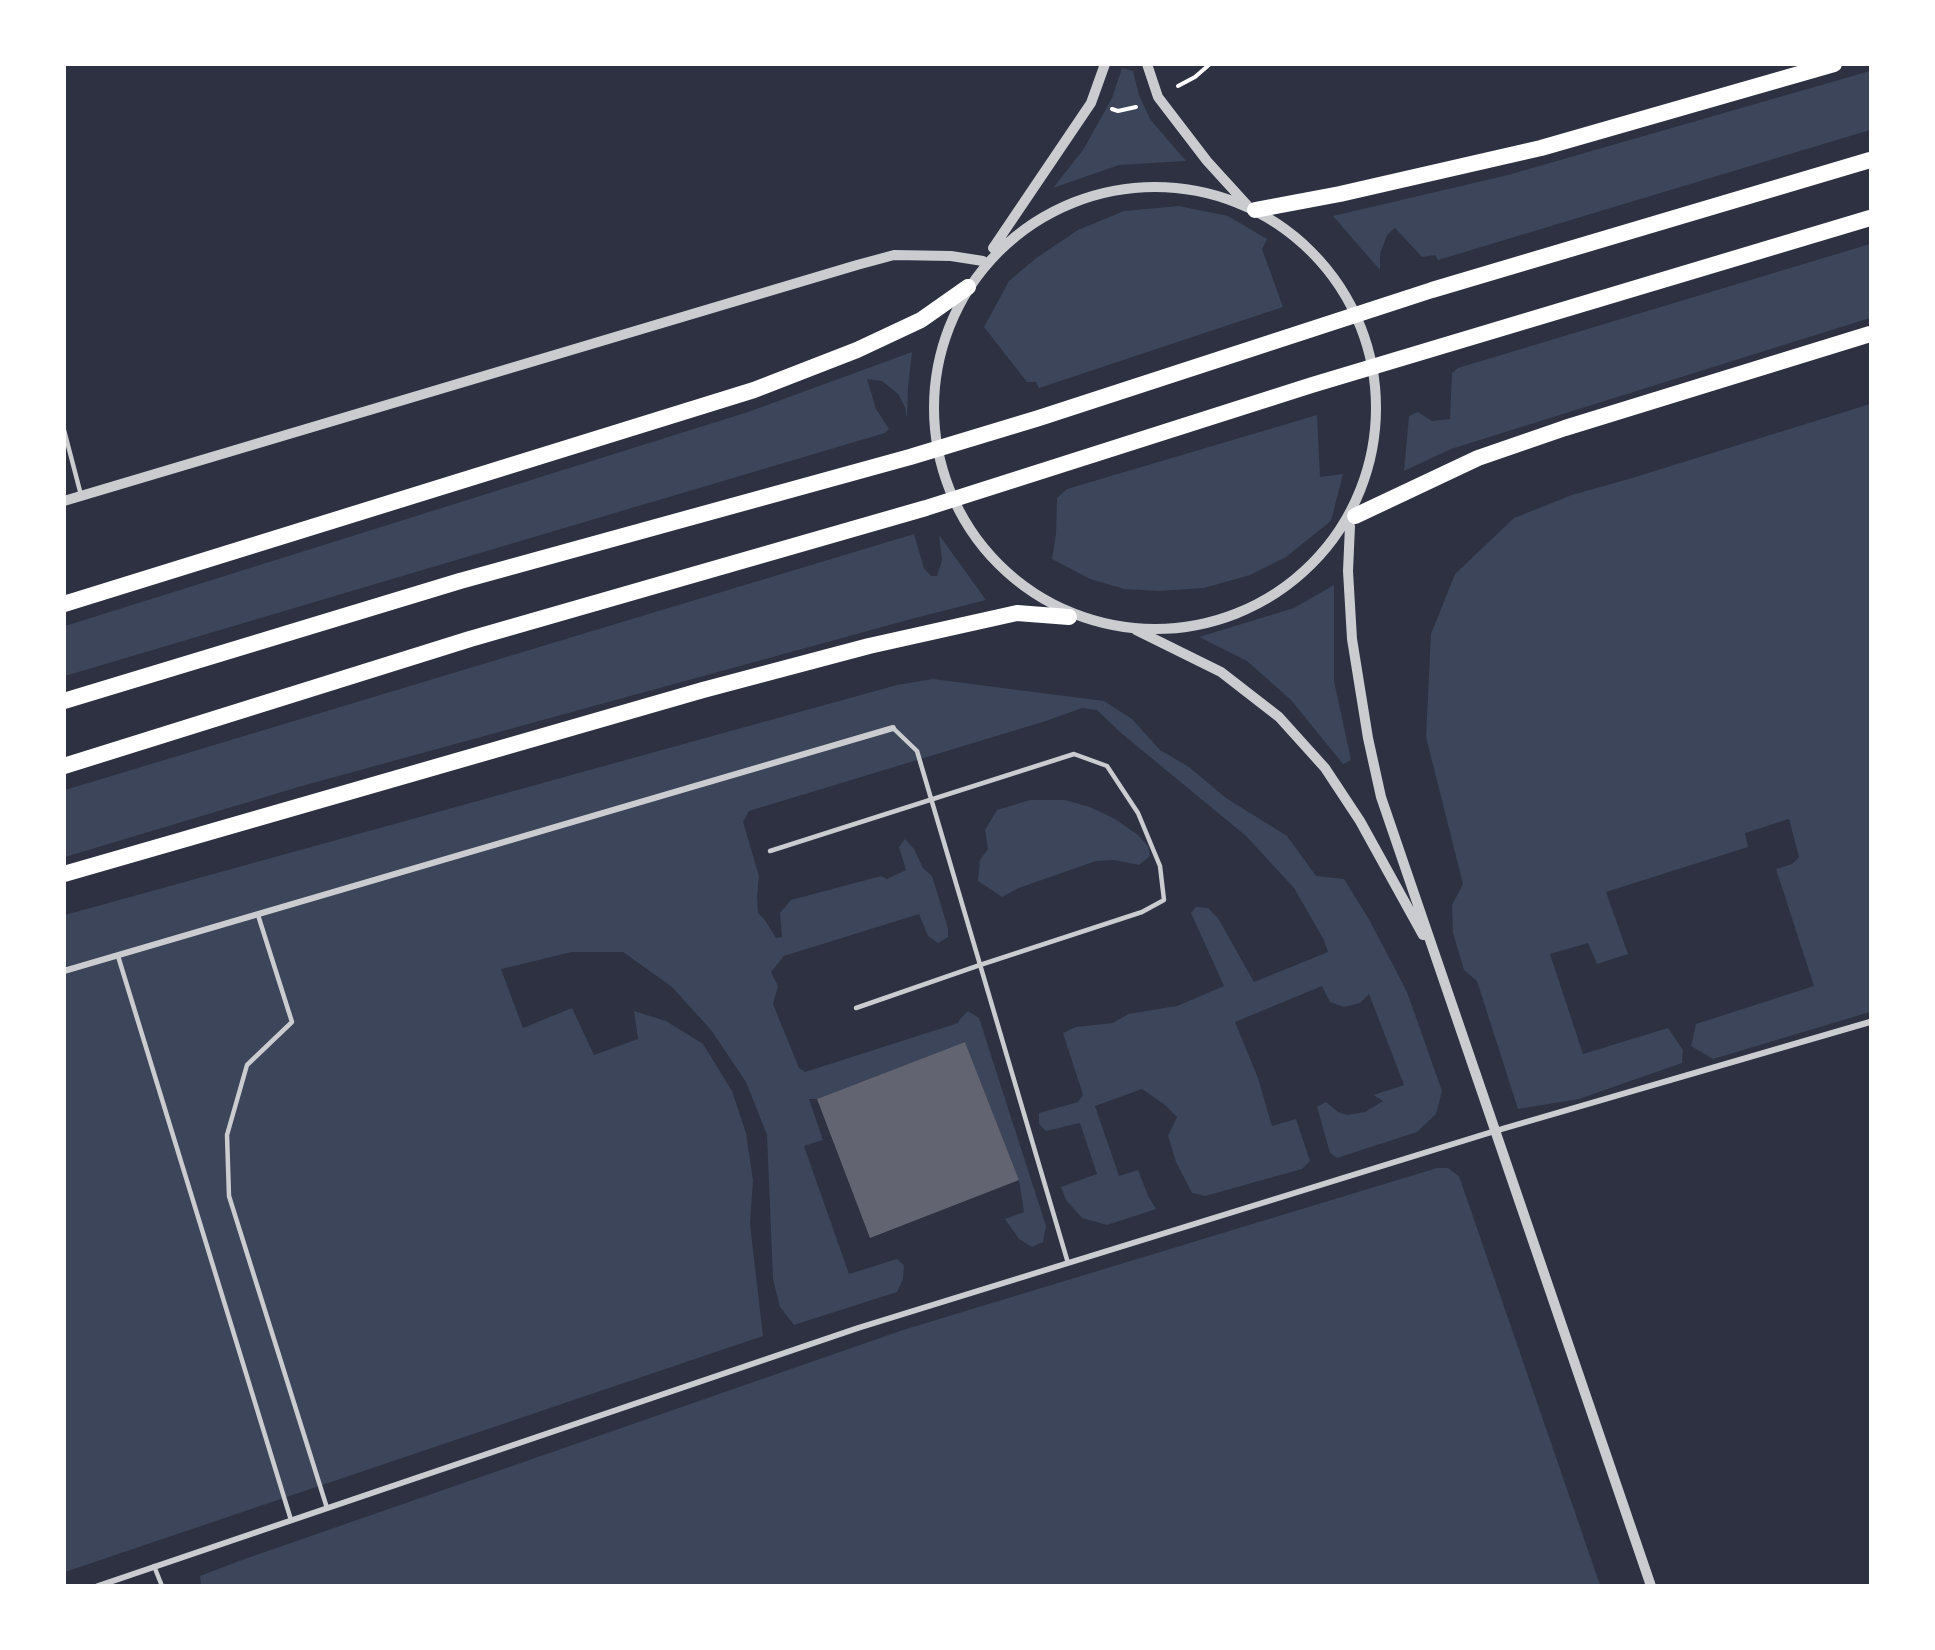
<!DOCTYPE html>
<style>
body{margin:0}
#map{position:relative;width:1935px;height:1650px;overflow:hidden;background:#2d3142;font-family:"Golos Text",sans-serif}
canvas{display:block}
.frame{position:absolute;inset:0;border:66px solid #fff;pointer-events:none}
</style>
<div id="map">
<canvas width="1935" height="1650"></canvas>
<div class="frame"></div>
</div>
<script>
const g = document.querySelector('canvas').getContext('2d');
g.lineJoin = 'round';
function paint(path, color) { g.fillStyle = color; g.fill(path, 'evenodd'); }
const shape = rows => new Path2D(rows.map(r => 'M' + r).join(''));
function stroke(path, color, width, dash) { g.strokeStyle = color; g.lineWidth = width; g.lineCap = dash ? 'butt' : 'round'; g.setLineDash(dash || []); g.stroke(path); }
const green = shape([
 [1122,68,1133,71,1139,95,1150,119,1186,161,1119,165,1053,188,1083,150,1112,98],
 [1870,71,1870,130,1438,260,1435,255,1422,257,1395,228,1387,235,1380,254,1380,270,1333,216,1508,175],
 [1179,206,1228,216,1267,239,1262,249,1283,307,1039,388,1036,382,1027,382,984,327,1009,281,1035,259,1078,230,1124,211],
 [1870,244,1870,318,1451,449,1404,471,1409,416,1418,412,1432,421,1450,419,1452,373,1458,368],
 [912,352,908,388,907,419,905,407,898,394,882,381,867,379,876,409,889,429,885,433,65,676,65,626,748,412],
 [1870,404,1870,1012,1713,1059,1691,1046,1696,1024,1814,986,1776,869,1792,864,1799,857,1789,819,1745,833,1748,847,1606,892,1628,954,1597,964,1588,943,1550,954,1583,1054,1668,1028,1683,1050,1682,1063,1579,1099,1518,1109,1477,981,1464,970,1453,933,1452,905,1463,884,1426,737,1431,634,1455,574,1514,518,1572,495,1632,478],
 [1317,415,1320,477,1343,474,1331,521,1286,557,1250,575,1204,588,1159,591,1124,589,1090,579,1052,559,1056,534,1057,498,1067,489],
 [914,534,924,568,931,576,937,576,942,560,939,535,986,600,915,618,302,786,65,857,65,790],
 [1334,585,1334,681,1351,760,1343,764,1291,700,1247,661,1199,637,1294,608],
 [933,679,1104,701,1132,719,1160,750,1189,767,1226,798,1287,836,1316,876,1344,879,1370,921,1407,992,1442,1091,1436,1114,1417,1132,1337,1158,1330,1153,1317,1107,1326,1102,1338,1112,1347,1115,1365,1112,1383,1101,1373,1095,1404,1085,1369,994,1360,1003,1344,1007,1330,1002,1322,986,1235,1022,1258,1078,1272,1126,1296,1119,1310,1161,1302,1169,1205,1196,1192,1193,1176,1162,1168,1136,1177,1117,1165,1105,1142,1089,1095,1106,1119,1176,1138,1170,1148,1196,1156,1209,1107,1225,1082,1218,1066,1200,1061,1187,1097,1174,1080,1123,1046,1131,1039,1124,1039,1113,1078,1102,1083,1095,1063,1033,1076,1027,1113,1023,1128,1014,1177,1006,1224,986,1191,913,1196,907,1208,908,1218,918,1254,982,1328,952,1324,940,1294,888,1246,836,1121,733,1097,710,1082,708,1046,721,749,811,743,822,759,876,757,896,758,913,765,920,776,938,782,937,780,913,791,900,881,876,887,879,906,870,899,847,905,839,914,849,923,868,932,876,948,928,948,937,938,943,928,936,919,914,784,956,771,972,778,986,773,1004,799,1068,805,1072,958,1023,961,1018,968,1011,979,1018,1046,1226,1043,1242,1032,1247,1019,1239,1005,1219,1024,1212,1019,1180,965,1042,817,1099,809,1099,823,1140,804,1146,849,1274,897,1259,904,1265,903,1279,897,1292,794,1325,780,1307,773,1279,767,1135,746,1082,711,1030,672,987,623,952,572,952,501,969,523,1028,572,1008,594,1055,638,1039,634,1011,666,1021,703,1044,732,1091,746,1133,753,1180,750,1224,763,1336,65,1572,65,915,897,685],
 [1030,800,1065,800,1090,807,1115,819,1138,835,1148,846,1150,856,1139,865,1114,860,1096,861,1019,888,1002,897,978,881,980,860,988,849,985,830,997,810],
 [1437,1168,1448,1168,1459,1176,1600,1585,201,1585,200,1576,239,1561,903,1330]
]);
const building = shape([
 [965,1042,1019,1180,870,1238,817,1099]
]);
const path = shape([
 [1178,86,1195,77,1210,64],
 [1112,109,1118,111,1136,107]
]);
const service = shape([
 [64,430,81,495],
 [893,728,917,751,1068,1263],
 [770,851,1074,754,1107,766,1138,813,1160,866,1164,900,1142,912,980,965,856,1008],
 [258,915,292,1022,247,1065,227,1135,229,1196,327,1508],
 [118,956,291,1520],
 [154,1566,162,1586]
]);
const minor = shape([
 [64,971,893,728],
 [98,1586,858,1328,1495,1131,1870,1022]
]);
const tertiary = shape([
 [1147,64,1158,97,1207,161,1248,206],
 '934 408a221 221 0 1 1 442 0a221 221 0 1 1-442 0Z',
 [993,248,1091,103,1105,64],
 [64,501,857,265,894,255,951,256,983,261],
 [1350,526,1348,571,1352,639,1368,738,1381,797,1651,1586],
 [1136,630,1221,672,1279,717,1325,768,1360,821,1423,935]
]);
const trunk = shape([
 [1255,210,1340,194,1541,148,1834,64],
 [1355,516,1478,458,1565,428,1870,334],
 [64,604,754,390,857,350,921,320,968,287],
 [64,701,460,581,910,457,1039,418,1432,290,1870,160],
 [64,766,470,639,926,508,1312,385,1870,218],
 [64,874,703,690,869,646,1017,613,1069,617]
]);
paint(green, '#3c4559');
paint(building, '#626471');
stroke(path, '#fff', 4);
stroke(service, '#caccd0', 4.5);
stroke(minor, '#caccd0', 6);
stroke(tertiary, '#caccd0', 10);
stroke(trunk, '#fff', 16);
</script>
